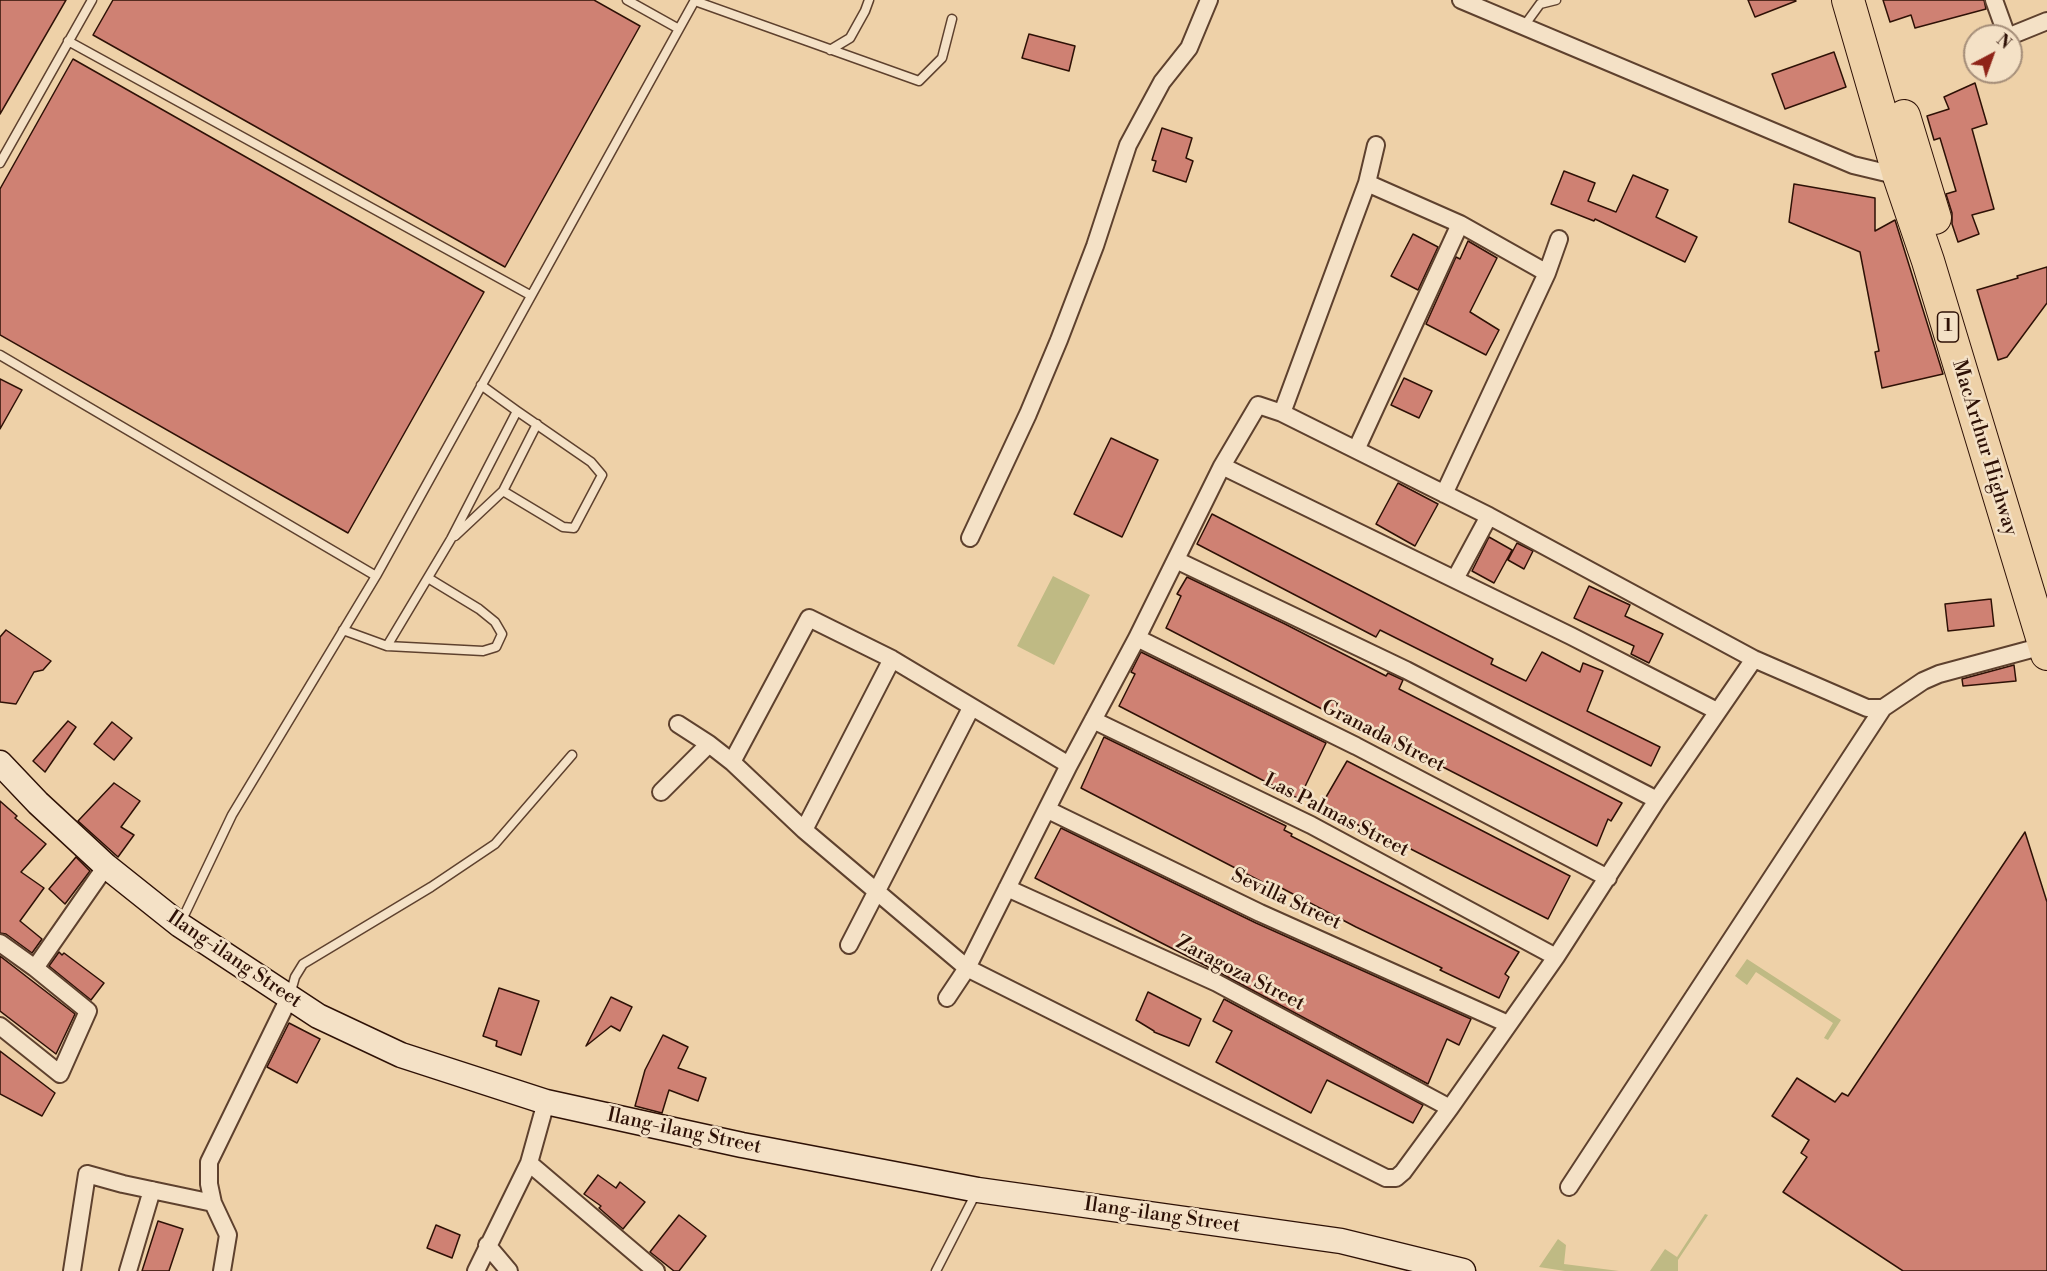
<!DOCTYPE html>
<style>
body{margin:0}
#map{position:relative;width:2047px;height:1271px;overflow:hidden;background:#eed1a8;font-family:"Libre Bodoni",serif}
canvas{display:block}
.north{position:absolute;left:1963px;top:24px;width:60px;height:60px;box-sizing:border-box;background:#f4e1c6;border:2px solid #a58e79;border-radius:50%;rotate:41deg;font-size:16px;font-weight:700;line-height:24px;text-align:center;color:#2e1106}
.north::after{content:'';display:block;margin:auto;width:21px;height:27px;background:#8f2418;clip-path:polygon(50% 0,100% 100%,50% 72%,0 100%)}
</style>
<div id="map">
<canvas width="2047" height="1271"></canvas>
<div class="north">N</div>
</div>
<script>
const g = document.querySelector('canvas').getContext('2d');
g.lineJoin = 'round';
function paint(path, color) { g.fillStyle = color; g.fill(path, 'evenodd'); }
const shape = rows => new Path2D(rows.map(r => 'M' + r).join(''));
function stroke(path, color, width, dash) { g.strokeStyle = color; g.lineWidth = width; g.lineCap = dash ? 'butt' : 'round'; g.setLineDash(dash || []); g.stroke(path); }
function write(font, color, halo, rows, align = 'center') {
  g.font = font + ' "Libre Bodoni",serif'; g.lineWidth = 5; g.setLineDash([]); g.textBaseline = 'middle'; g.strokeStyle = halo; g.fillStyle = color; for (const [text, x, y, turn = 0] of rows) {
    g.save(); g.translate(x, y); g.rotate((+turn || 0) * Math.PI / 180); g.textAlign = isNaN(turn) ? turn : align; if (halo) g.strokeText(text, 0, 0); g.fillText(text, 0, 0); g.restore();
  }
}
const green = shape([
 [1053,576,1090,595,1054,665,1017,646],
 [1747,959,1841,1020,1828,1040,1824,1038,1833,1023,1756,972,1747,985,1735,976],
 [1705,1214,1708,1215,1678,1260,1678,1271,1650,1271,1665,1249,1677,1257],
 [1558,1239,1566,1245,1564,1264,1619,1271,1565,1271,1539,1267]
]);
const building = shape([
 [0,0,66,0,0,114,0,0],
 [113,0,594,0,640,26,505,267,93,35,113,0],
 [1748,0,1795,0,1796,1,1755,17,1748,0],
 [1883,0,1984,0,1986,9,1915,28,1911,15,1890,22,1883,0],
 [1029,34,1075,46,1069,71,1022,58,1029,34],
 [1834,52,1846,87,1785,109,1772,74,1834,52],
 [73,59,484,292,348,533,0,335,0,189,73,59],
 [1975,83,1987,124,1972,129,1994,209,1972,215,1979,234,1958,242,1952,224,1952,213,1946,194,1956,191,1940,138,1934,140,1927,116,1949,109,1944,97,1975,83],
 [1162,128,1192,138,1186,158,1193,161,1186,182,1153,171,1156,161,1152,160,1162,128],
 [1564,171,1595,183,1588,201,1616,212,1633,175,1668,190,1656,217,1697,237,1685,262,1595,219,1594,221,1551,204,1564,171],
 [1794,184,1875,198,1875,231,1895,220,1943,374,1882,388,1875,352,1879,351,1860,252,1789,222,1794,184],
 [1413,234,1438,247,1418,290,1391,276,1413,234],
 [1468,241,1497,258,1470,312,1499,330,1486,355,1426,324,1456,257,1460,259,1468,241],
 [2047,267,2047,303,2007,357,1998,360,1977,290,2018,278,2017,276,2047,267],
 [1404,378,1432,391,1419,418,1391,405,1404,378],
 [0,379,22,390,0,429,0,379],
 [1111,438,1158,460,1122,537,1074,514,1111,438],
 [1398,483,1438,504,1415,546,1376,524,1398,483],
 [1212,514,1493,659,1491,664,1526,681,1542,652,1580,672,1583,663,1603,671,1587,711,1660,747,1651,766,1380,630,1376,637,1197,544,1212,514],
 [1489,537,1512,550,1494,583,1472,571,1489,537],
 [1517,543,1533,551,1524,569,1508,560,1517,543],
 [1187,577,1285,624,1386,676,1388,673,1403,680,1399,689,1622,803,1611,821,1608,819,1597,846,1441,766,1439,769,1395,747,1166,628,1181,596,1177,594,1187,577],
 [1589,586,1630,605,1625,616,1663,634,1649,663,1631,654,1634,646,1574,618,1589,586],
 [1991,599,1994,626,1948,631,1945,604,1991,599],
 [6,630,51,661,43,670,34,672,16,704,0,702,0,637,6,630],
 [1141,652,1326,743,1299,799,1119,706,1135,674,1131,672,1141,652],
 [2014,665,2016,681,1963,686,1962,679,2014,665],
 [68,721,76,727,45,772,33,761,68,721],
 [112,722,132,738,114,760,94,744,112,722],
 [1104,737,1286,826,1284,830,1292,834,1291,836,1519,952,1505,974,1509,977,1499,998,1440,970,1442,968,1356,927,1270,882,1268,885,1081,788,1104,737],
 [1347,761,1570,876,1548,919,1399,843,1396,847,1322,804,1347,761],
 [114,783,140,801,121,827,134,835,118,857,78,821,114,783],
 [0,801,17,816,15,818,46,844,21,872,44,888,20,921,42,939,32,953,6,934,0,933,0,801],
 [1061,828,1256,923,1471,1019,1459,1045,1447,1039,1428,1084,1222,974,1035,878,1061,828],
 [2025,832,2047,902,2047,1271,1903,1271,1783,1192,1807,1157,1801,1153,1809,1140,1772,1116,1797,1078,1835,1102,1842,1093,1848,1096,2025,832],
 [76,857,90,871,65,904,49,889,76,857],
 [59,952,62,955,64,953,104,983,91,1000,49,966,59,952],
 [0,956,75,1014,56,1054,0,1011,0,956],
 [499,988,539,1001,521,1055,496,1046,497,1041,483,1036,499,988],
 [1148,992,1201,1019,1189,1046,1154,1032,1154,1031,1136,1020,1148,992],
 [611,997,632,1007,620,1031,611,1026,586,1046,611,997],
 [1224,999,1423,1105,1413,1123,1327,1080,1311,1113,1216,1062,1232,1031,1213,1021,1224,999],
 [289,1023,320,1039,297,1083,267,1067,289,1023],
 [663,1035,688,1047,678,1068,706,1078,698,1101,669,1090,662,1113,635,1106,645,1070,663,1035],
 [0,1051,55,1093,42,1116,0,1094,0,1051],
 [598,1175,616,1188,620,1182,645,1202,623,1229,599,1208,601,1206,584,1194,598,1175],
 [679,1215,706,1236,679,1271,674,1271,650,1252,679,1215],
 [158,1221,183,1229,169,1271,142,1271,158,1221],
 [436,1225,460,1235,452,1258,427,1248,436,1225]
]);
const lane = shape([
 [627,0,679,29],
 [695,1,919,81,942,58,952,19],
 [1524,26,1540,4,1556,0],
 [68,41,530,295],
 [830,50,850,38,865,11,869,0],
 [0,163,92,0],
 [0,355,376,576],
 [481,385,517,411,591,462,602,475,574,528,563,527,503,491,537,424],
 [455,536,503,491],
 [343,630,387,646,483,651,496,647,502,634,495,622,479,609,428,578],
 [387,646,451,539,517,411],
 [181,922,232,815,376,576,695,0],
 [290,995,295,977,303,964,431,887,495,844,572,755],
 [936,1271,976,1193]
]);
const street = shape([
 [1461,0,1853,165,1899,176,1902,175],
 [1994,0,2007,36],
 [2010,36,2047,21],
 [1367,183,1460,224,1547,273],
 [1282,413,1367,183,1376,145],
 [1356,450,1460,224],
 [1222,466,1571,636,1717,711],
 [1444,494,1547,273,1559,239],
 [970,538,1028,414,1059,340,1095,246,1128,145,1162,82,1189,48,1209,0],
 [1176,560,1406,670,1657,800],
 [1455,579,1489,516],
 [1137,638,1356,746,1608,878],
 [1093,720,1311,825,1556,957],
 [678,724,709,744,732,762,804,830,967,968,1386,1178,1396,1178,1403,1172,1450,1108,1556,957,1657,800,1754,659],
 [732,762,809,618,892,659,1069,765],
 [661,792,709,744],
 [1048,810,1260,913,1508,1024],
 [804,830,892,659],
 [1007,888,1217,983,1450,1108],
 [0,943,35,968,88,1011,60,1074,0,1026],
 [849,945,971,708],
 [35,968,106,866],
 [947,998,967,968,1069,765,1137,638,1222,466,1258,405,1282,413,1489,516,1754,659,1867,708,1883,708],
 [529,1163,656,1271],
 [1569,1187,1883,708,1923,681,1939,674,2047,645],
 [213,1203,228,1235,222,1271],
 [487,1245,509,1271],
 [72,1271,87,1174,123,1184,213,1203,209,1184,209,1162,289,998],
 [128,1271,152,1190],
 [476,1271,529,1163,546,1102]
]);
const secondary = shape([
 [0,763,38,803,106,866,180,925,318,1016,401,1055,546,1102,742,1145,978,1190,1341,1241,1463,1271]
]);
const highway = shape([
 [1848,0,1899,176,1928,261,2047,654],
 [1904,116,1935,218]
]);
const shields = [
 [1948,327,21]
];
const shieldNames = [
 ["1",1948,327]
];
const streetNames = [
 ["MacArthur Highway",1984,448,73],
 ["Granada Street",1383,737,27],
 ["Las Palmas Street",1336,816,27],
 ["Sevilla Street",1286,900,25],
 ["Ilang-ilang Street",234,960,34],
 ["Zaragoza Street",1240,974,27],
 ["Ilang-ilang Street",684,1132,12],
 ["Ilang-ilang Street",1162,1216,8]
];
paint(green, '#bfba84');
paint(building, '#cf8173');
stroke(building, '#2e1106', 1.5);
stroke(lane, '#5e412e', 11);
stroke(street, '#5e412e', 20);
stroke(secondary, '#2e1106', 27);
stroke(highway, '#2e1106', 34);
stroke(lane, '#f4e1c6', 8);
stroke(street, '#f4e1c6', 16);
stroke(secondary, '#f4e1c6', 24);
stroke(highway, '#eed1a8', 32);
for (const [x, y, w] of shields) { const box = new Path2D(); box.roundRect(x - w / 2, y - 15, w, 30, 4.5); g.fillStyle = '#f4e1c6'; g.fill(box); stroke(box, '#2e1106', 1.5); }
write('bold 18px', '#2e1106', null, shieldNames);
write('20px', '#2e1106', '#f4e1c6', streetNames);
</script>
